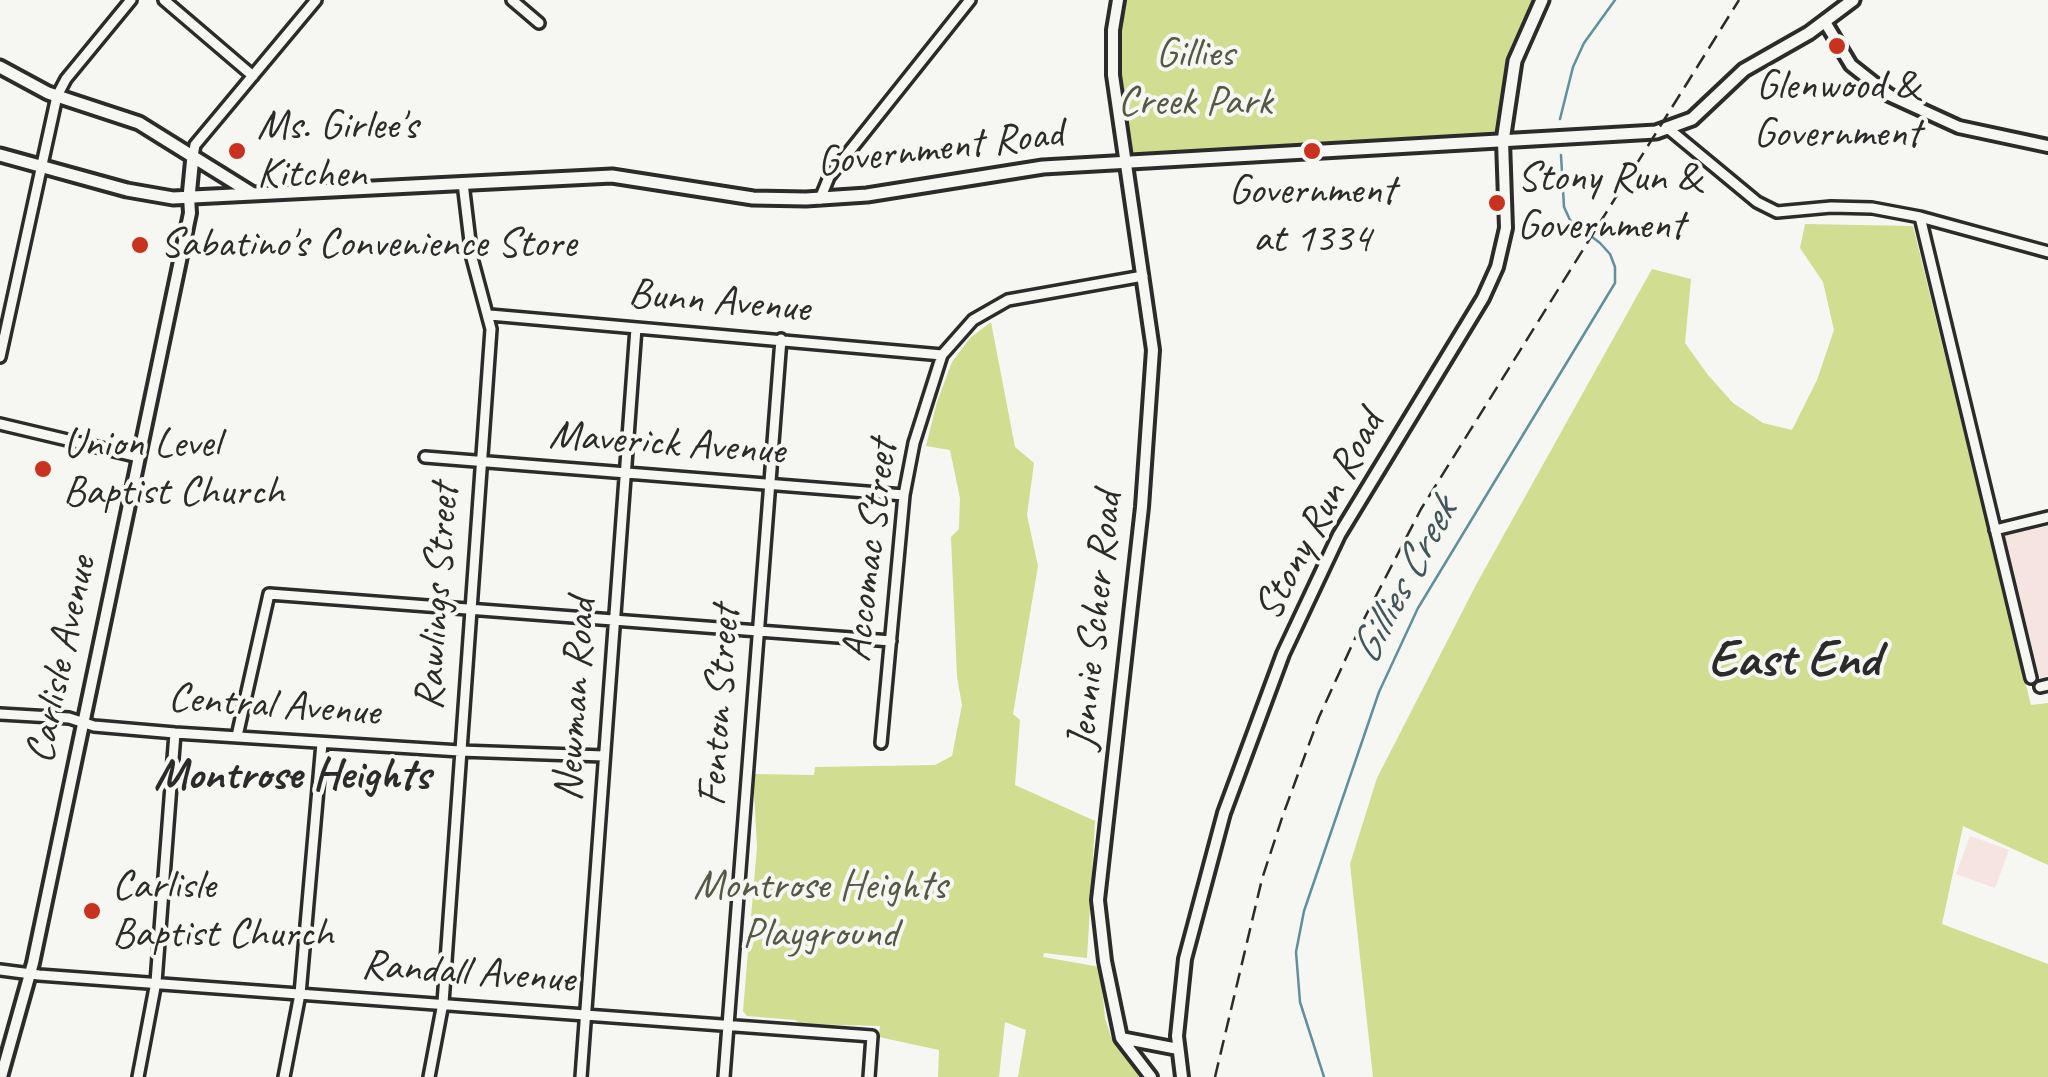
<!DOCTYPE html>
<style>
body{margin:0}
canvas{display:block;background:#f6f6f2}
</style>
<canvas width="2048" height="1077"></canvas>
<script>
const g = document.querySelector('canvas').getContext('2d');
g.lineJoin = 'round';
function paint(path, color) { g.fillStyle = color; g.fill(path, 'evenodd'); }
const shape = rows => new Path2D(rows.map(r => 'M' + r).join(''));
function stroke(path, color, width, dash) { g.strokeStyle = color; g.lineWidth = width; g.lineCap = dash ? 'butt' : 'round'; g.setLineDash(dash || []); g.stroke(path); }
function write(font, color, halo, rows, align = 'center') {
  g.font = font + ' Caveat,sans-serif'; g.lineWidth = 8; g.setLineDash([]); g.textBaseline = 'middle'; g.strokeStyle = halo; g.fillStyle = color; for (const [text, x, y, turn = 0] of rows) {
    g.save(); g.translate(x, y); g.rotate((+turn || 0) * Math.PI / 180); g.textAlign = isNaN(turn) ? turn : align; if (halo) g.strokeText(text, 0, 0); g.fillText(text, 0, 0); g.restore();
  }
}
const built = shape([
 [2048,526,2048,676,2040,678,2004,536],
 [1970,836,2009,850,1995,888,1956,874]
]);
const green = shape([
 [1118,0,1542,0,1526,30,1503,141,1127,161,1115,93],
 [1805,224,1913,226,2031,705,2048,703,2048,865,1963,826,1942,924,2048,964,2048,1077,1373,1077,1350,864,1377,778,1477,583,1652,269,1691,279,1685,343,1708,375,1733,403,1763,423,1792,430,1817,380,1834,330,1823,282,1800,248],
 [991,322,1015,447,1034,463,1027,515,1038,566,1013,714,1020,720,1015,785,1095,821,1087,958,1044,953,1043,957,1100,967,1105,1018,1111,1037,1146,1077,1018,1077,1026,1030,1005,1022,999,1077,938,1077,939,1050,879,1037,880,1026,802,1024,795,1020,747,1016,743,1011,757,847,753,774,814,775,815,767,935,765,952,756,962,705,957,677,951,537,959,529,960,498,950,450,926,446,937,402,952,362,970,338]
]);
const stream = shape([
 [1560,119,1573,67,1584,43,1615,0],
 [1324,1077,1300,1002,1296,952,1304,911,1379,692,1418,608,1615,283,1615,267,1610,254,1600,243,1570,220,1564,207,1561,155]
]);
const minor = shape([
 [164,0,253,76],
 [512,0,539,23],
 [1670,130,1757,202,1777,212,1831,207,1872,208,1920,217,2048,252],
 [193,156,195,145,316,0],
 [820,199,829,177,970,0],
 [1920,217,2031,678],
 [490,315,942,355],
 [0,357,57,96,66,79,131,0],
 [0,424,139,457],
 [425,457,904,495],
 [1995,530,2048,517],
 [2040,687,2048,685],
 [0,714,69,718,94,726,175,733,460,751,604,756],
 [237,736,269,594,891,641],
 [881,743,904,495,914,443,942,355,973,320,1008,300,1143,276],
 [0,970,39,975,872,1036,869,1077],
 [138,1077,156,982,175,733],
 [284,1077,300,994,322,743],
 [429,1077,443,1003,491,329,472,258,463,183],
 [581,1077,636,328],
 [724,1077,781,339]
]);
const tertiary = shape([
 [1118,0,1113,30,1113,75,1153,350,1142,507,1098,900,1105,961,1121,1038,1151,1077],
 [1825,22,1851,65,1889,95,1959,127,2048,146],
 [1121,1038,1178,1049],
 [1,1077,33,963,190,213,189,197],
 [1182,1077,1177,1036,1185,959,1224,813,1283,654,1339,535,1483,298,1497,267,1506,228,1503,141]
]);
const secondary = shape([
 [0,67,48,93,139,123,253,194],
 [1503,141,1515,61,1542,0],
 [0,155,127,190,173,198,612,176,753,198,806,199,867,195,1043,167,1656,132,1692,119,1744,70,1809,33,1853,0],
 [189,197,193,156]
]);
const rail = shape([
 [1215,1077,1262,879,1283,815,1319,717,1363,621,1421,509,1739,0]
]);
const markers = [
 [1837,46,10,"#c8321e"],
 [237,151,10,"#c8321e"],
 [1312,151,10,"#c8321e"],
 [1497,203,10,"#c8321e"],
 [140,245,10,"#c8321e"],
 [43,469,10,"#c8321e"],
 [92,911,10,"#c8321e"]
];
const parkNames = [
 ["Gillies",1195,55],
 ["Creek Park",1195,103],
 ["Montrose Heights",820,887],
 ["Playground",820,935]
];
const poiNames = [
 ["Glenwood &",1837,87,"center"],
 ["Government",1837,135,"center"],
 ["Ms. Girlee's",257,127],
 ["Kitchen",257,175],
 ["Stony Run &",1517,179],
 ["Government",1517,227],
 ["Government",1312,192,"center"],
 ["at 1334",1312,240,"center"],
 ["Sabatino's Convenience Store",160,245],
 ["Union Level",63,445],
 ["Baptist Church",63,493],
 ["Carlisle",112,887],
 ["Baptist Church",112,935]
];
const streetNames = [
 ["Government Road",940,149,-7],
 ["Bunn Avenue",719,302,5],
 ["Maverick Avenue",667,444,4],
 ["Stony Run Road",1320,516,-62],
 ["Accomac Street",871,551,-83],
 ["Rawlings Street",438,597,-86],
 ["Jennie Scher Road",1096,621,-84],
 ["Carlisle Avenue",62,660,-78],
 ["Newman Road",576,700,-86],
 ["Central Avenue",274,706,4],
 ["Fenton Street",720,706,-86],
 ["Randall Avenue",468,973,4]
];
const waterNames = [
 ["Gillies Creek",1405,582,-62]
];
const neighbourhoodNames = [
 ["Montrose Heights",292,776]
];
const districtNames = [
 ["East End",1794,661]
];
paint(built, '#f6e4e1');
paint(green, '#d1dd90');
stroke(stream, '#628f9c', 2.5);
stroke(minor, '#2b2b2b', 16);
stroke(tertiary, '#2b2b2b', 18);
stroke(secondary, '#2b2b2b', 19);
stroke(minor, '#f6f6f2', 9);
stroke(tertiary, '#f6f6f2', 10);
stroke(secondary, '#f6f6f2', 11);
stroke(rail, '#2b2b2b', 2.5, [15, 8]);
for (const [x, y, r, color] of markers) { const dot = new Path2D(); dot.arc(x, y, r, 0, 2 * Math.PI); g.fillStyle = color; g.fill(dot); stroke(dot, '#f6f6f2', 4); }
write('42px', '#545844', '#f6f6f2', parkNames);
write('42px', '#2b2b2b', '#f6f6f2', poiNames, 'left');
write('42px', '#2b2b2b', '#f6f6f2', streetNames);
write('italic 45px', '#42555a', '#f6f6f2', waterNames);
write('bold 45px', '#2b2b2b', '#f6f6f2', neighbourhoodNames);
write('bold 52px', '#2b2b2b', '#f6f6f2', districtNames);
</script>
